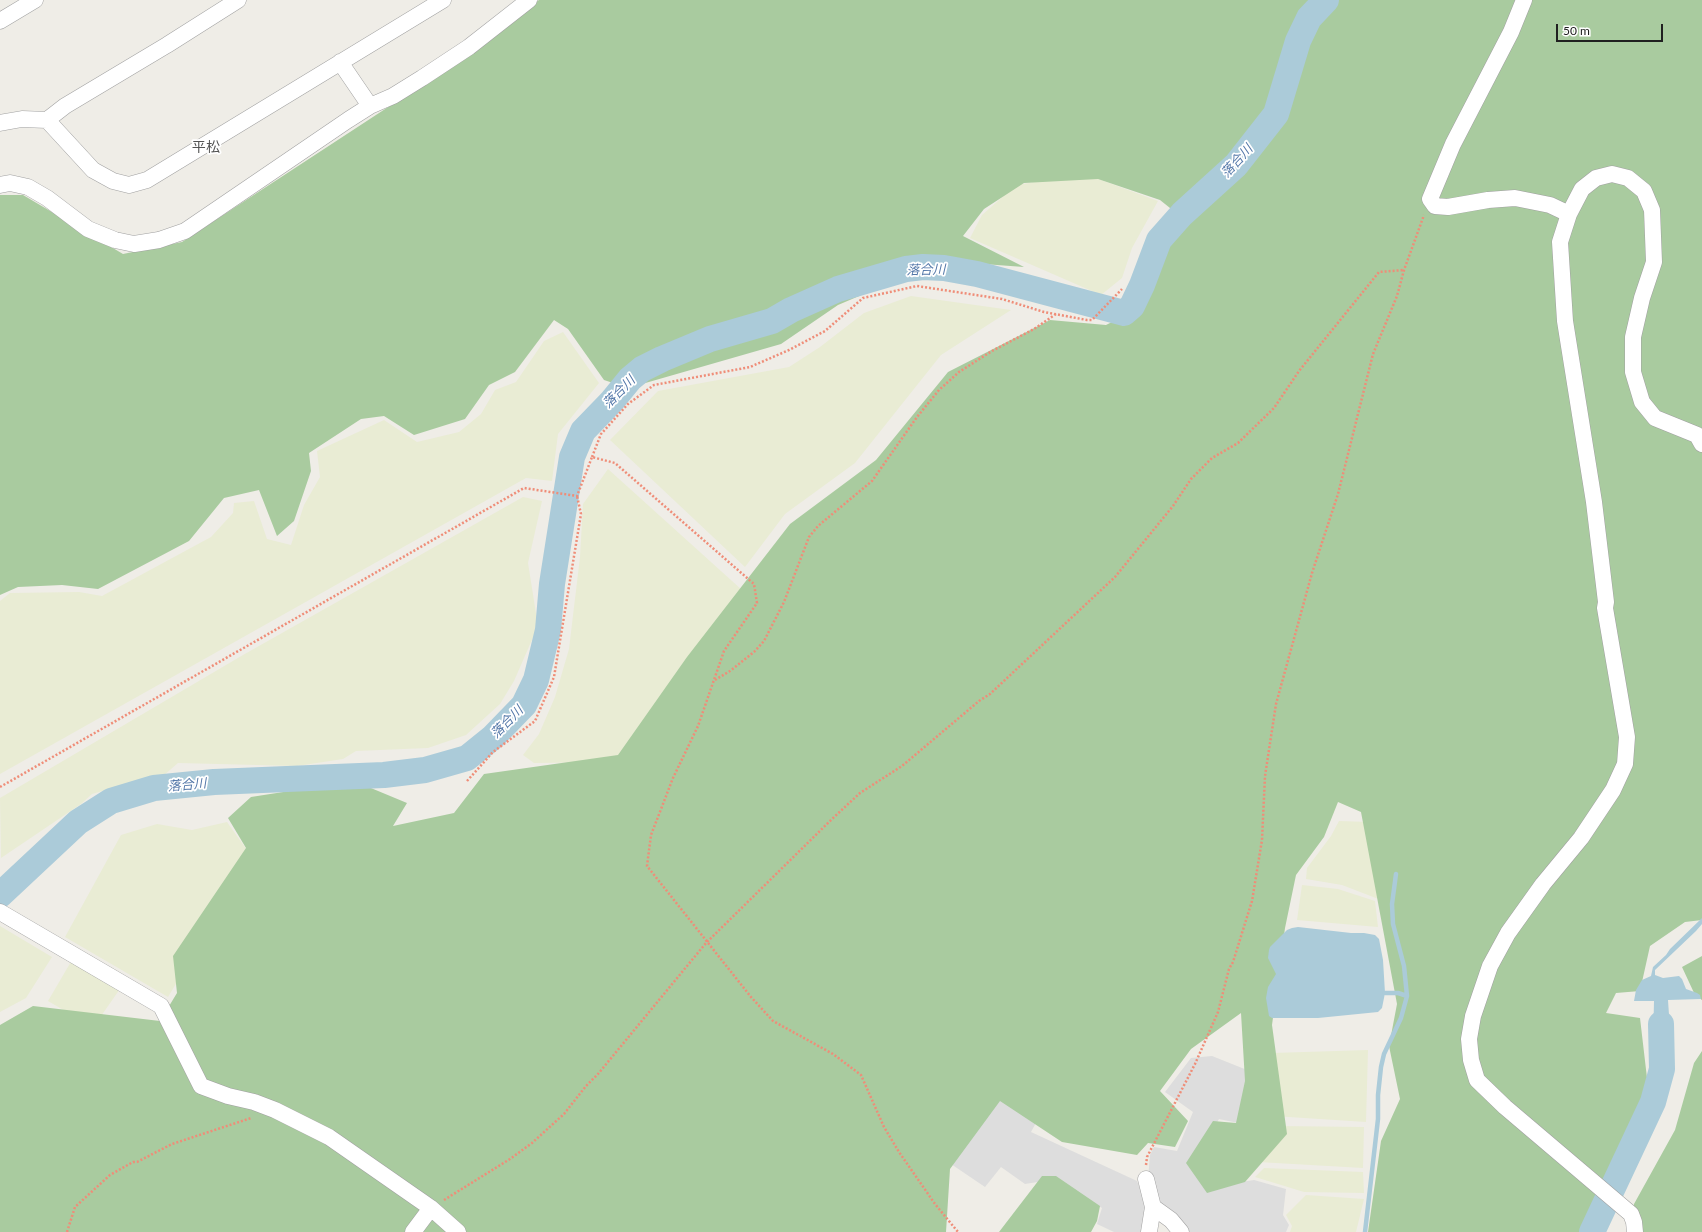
<!DOCTYPE html>
<meta charset="utf-8">
<style>
body{margin:0}
#map{position:relative;width:1702px;height:1232px;overflow:hidden;background:#efede7;font-family:Lato,sans-serif}
canvas{display:block}
.scale{position:absolute;left:1556px;top:24px;width:107px;height:18px;box-sizing:border-box;border:2px solid #202020;border-top:0;padding-left:5px;font-size:12px;line-height:14px;white-space:nowrap;color:#202020;-webkit-text-stroke:3px #fff;paint-order:stroke}
</style>
<div id="map">
<canvas width="1702" height="1232"></canvas>
<div class="scale">50 m</div>
</div>
<script>
const g = document.querySelector('canvas').getContext('2d');
g.lineJoin = 'round';
function paint(path, color) { g.fillStyle = color; g.fill(path, 'evenodd'); }
const shape = rows => new Path2D(rows.map(r => 'M' + r).join(''));
function stroke(path, color, width, dash) { g.strokeStyle = color; g.lineWidth = width; g.lineCap = dash ? 'butt' : 'round'; g.setLineDash(dash || []); g.stroke(path); }
function write(font, color, halo, rows, align = 'center') {
  g.font = font + ' Lato,"Noto Sans JP",sans-serif'; g.lineWidth = 3.5; g.setLineDash([]); g.textBaseline = 'middle'; g.strokeStyle = halo; g.fillStyle = color; for (const [text, x, y, turn = 0] of rows) {
    g.save(); g.translate(x, y); g.rotate((+turn || 0) * Math.PI / 180); g.textAlign = isNaN(turn) ? turn : align; if (halo) g.strokeText(text, 0, 0); g.fillText(text, 0, 0); g.restore();
  }
}
const residential = shape([
 [1212,1056,1257,1074,1243,1124,1219,1119,1193,1162,1209,1187,1254,1180,1286,1189,1283,1215,1289,1225,1286,1232,1185,1232,1156,1204,1148,1179,1150,1155,1154,1147,1177,1151,1193,1112,1165,1092,1191,1058],
 [999,1094,1037,1121,1031,1132,1137,1181,1149,1210,1144,1232,1114,1232,1097,1224,1102,1208,1056,1179,1025,1184,1001,1167,985,1187,951,1164]
]);
const farmland = shape([
 [1085,174,1158,201,1132,248,1122,278,1101,295,970,238,982,215,1016,185],
 [911,296,1011,310,941,355,855,463,785,514,745,567,610,440,658,391,789,367,820,347,864,313],
 [563,332,599,383,558,434,552,481,526,478,0,774,0,601,10,593,79,592,102,596,211,537,233,513,234,503,254,501,267,539,291,545,304,505,320,477,317,451,384,420,417,442,459,432,481,414,495,390,516,382,544,341],
 [608,469,742,590,618,762,534,763,523,755,539,734,555,697,569,649,580,557,583,504],
 [523,497,542,501,528,563,538,626,514,681,500,704,466,735,428,748,356,751,343,759,297,766,178,763,163,776,130,783,92,794,81,804,1,858,0,798,243,655],
 [1339,821,1369,822,1381,900,1342,885,1306,879,1307,868,1331,836],
 [227,822,252,857,168,997,65,937,121,835,157,824,192,830],
 [1302,885,1338,889,1375,901,1378,927,1297,920],
 [0,926,52,957,26,998,0,1012],
 [72,960,122,986,99,1019,72,1015,48,1001],
 [1368,1050,1366,1122,1273,1116,1272,1053],
 [1277,1126,1364,1127,1363,1168,1258,1162],
 [1264,1168,1363,1172,1364,1193,1304,1192,1255,1177],
 [1306,1195,1364,1199,1356,1232,1290,1232,1292,1226,1286,1215]
]);
const forest = shape([
 [539,0,1702,0,1702,920,1685,922,1650,946,1640,991,1616,993,1606,1013,1640,1018,1647,1078,1633,1135,1596,1196,1586,1232,1368,1232,1381,1141,1400,1099,1389,1046,1397,1004,1361,812,1338,802,1324,837,1296,875,1285,928,1272,1025,1287,1134,1245,1182,1207,1193,1186,1163,1213,1121,1236,1123,1245,1081,1241,1013,1191,1049,1160,1091,1188,1121,1175,1147,1148,1143,1137,1155,1062,1142,1000,1101,950,1169,946,1232,0,1232,0,1025,33,1006,160,1021,177,993,173,956,246,848,228,818,251,797,354,781,407,803,393,826,454,813,484,774,618,755,687,657,790,524,876,460,948,372,1050,320,1106,325,1138,309,1151,265,1180,216,1160,200,1098,179,1024,183,984,209,963,236,1024,267,970,263,925,268,838,305,781,344,628,388,604,380,568,329,554,320,515,372,489,385,465,419,414,435,384,416,361,419,309,453,311,471,294,521,277,536,259,490,224,498,189,541,98,589,62,585,18,587,0,595,0,195,23,195,123,254,182,242,405,96],
 [1702,956,1702,1000,1695,995,1682,967],
 [1702,1051,1702,1232,1631,1232,1634,1204,1675,1130,1694,1063],
 [1042,1176,1056,1176,1100,1206,1097,1221,1091,1232,999,1232]
]);
const water = shape([
 [1702,918,1702,924,1696,931,1655,970,1655,975,1663,978,1679,976,1682,979,1686,989,1697,993,1700,995,1701,999,1668,1000,1671,1045,1668,1045,1668,1053,1670,1054,1669,1059,1656,1059,1654,1053,1656,1053,1655,1045,1653,1045,1654,1001,1634,1001,1636,990,1642,980,1651,976,1653,967,1666,955,1670,949],
 [1298,927,1351,933,1364,933,1375,935,1379,939,1383,960,1385,993,1382,1008,1378,1012,1318,1018,1272,1018,1269,1016,1266,998,1268,987,1276,974,1268,958,1269,950,1270,947,1287,930,1292,928]
]);
const stream = shape([
 [1385,993,1398,993,1407,996],
 [1365,1232,1378,1119,1378,1095,1381,1067,1384,1054,1401,1018,1407,996,1404,966,1393,924,1392,904,1396,874]
]);
const river = shape([
 [0,895,78,822,111,801,154,788,214,782,384,775,425,770,467,758,493,737,524,705,536,680,548,630,552,584,572,457,583,431,612,401,630,379,642,369,662,359,710,339,772,321,791,310,838,289,906,269,923,267,944,268,977,274,1124,313,1132,306,1142,285,1159,240,1182,214,1236,165,1276,114,1298,41,1309,18,1326,0],
 [1592,1232,1653,1102,1662,1069,1661,1024]
]);
const path = shape([
 [592,457,601,434,628,404,654,385,750,367,789,350,825,331,863,298,917,286,1002,299,1044,312,1087,320,1092,320,1122,289],
 [715,680,730,671,754,652,764,641,784,602,809,537,818,526,872,481,917,417,939,390,959,372,992,351,1034,329,1056,314],
 [467,781,493,752,535,721,554,677,581,514,577,496],
 [0,787,524,488,577,496,592,457,615,463,754,584,757,603,724,651,698,726,673,778,651,835,647,866,751,997,773,1021,833,1054,861,1075,884,1127,899,1152,935,1204,958,1232],
 [1146,1165,1147,1157,1195,1064,1218,1012,1229,969,1233,962,1252,901,1262,840,1265,776,1276,704,1312,573,1338,494,1373,354,1397,296,1404,270,1424,215],
 [444,1200,510,1159,532,1143,564,1114,586,1086,598,1074,706,943,832,819,860,793,902,766,979,701,990,694,1115,577,1173,506,1191,479,1212,458,1238,443,1274,408,1299,371,1379,272,1404,270],
 [67,1232,75,1207,110,1175,133,1162,137,1162,172,1144,251,1118]
]);
const minor = shape([
 [1524,0,1511,32,1453,144,1430,199,1435,206,1448,207,1488,200,1515,198,1550,205,1569,214],
 [0,21,35,0],
 [340,62,370,106],
 [47,120,93,170,113,181,129,185,147,180,443,0],
 [0,123,22,119,47,120,65,106,167,45,238,0],
 [0,185,10,183,28,187,47,198,88,229,115,240,134,244,159,240,185,231,348,120,370,106,393,96,422,78,469,47,529,0],
 [0,912,161,1006,201,1086,228,1096,254,1102,275,1110,329,1137,431,1208,458,1232],
 [1146,1179,1153,1207,1149,1232],
 [1153,1207,1171,1220,1181,1232],
 [413,1232,431,1208],
 [1635,1232,1634,1222,1631,1214,1505,1107,1477,1080,1471,1060,1469,1039,1473,1016,1490,966,1508,933,1543,884,1581,838,1613,790,1625,764,1627,737,1605,608,1606,602,1594,502,1565,321,1560,242,1569,214,1582,189,1596,178,1612,174,1628,178,1644,191,1652,210,1654,262,1642,298,1633,337,1633,372,1642,402,1655,418,1697,435,1702,444]
]);
const waterNames = [
 ["落合川",1237,161,-48],
 ["落合川",926,270,-1],
 ["落合川",619,392,-45],
 ["落合川",507,722,-45],
 ["落合川",187,785,-5]
];
const quarterNames = [
 ["平松",206,147]
];
paint(residential, '#ddd');
paint(farmland, '#e9ecd4');
paint(forest, '#a9cb9f');
paint(water, '#abcbd9');
stroke(stream, '#abcbd9', 4.5);
stroke(river, '#abcbd9', 26);
stroke(minor, '#a1a1a1', 17);
stroke(path, '#ef8d78', 2.5, [2, 2]);
stroke(minor, '#fff', 16);
write('italic 13px', '#5377a8', '#fff', waterNames);
write('14px', '#535353', '#fff', quarterNames);
</script>
